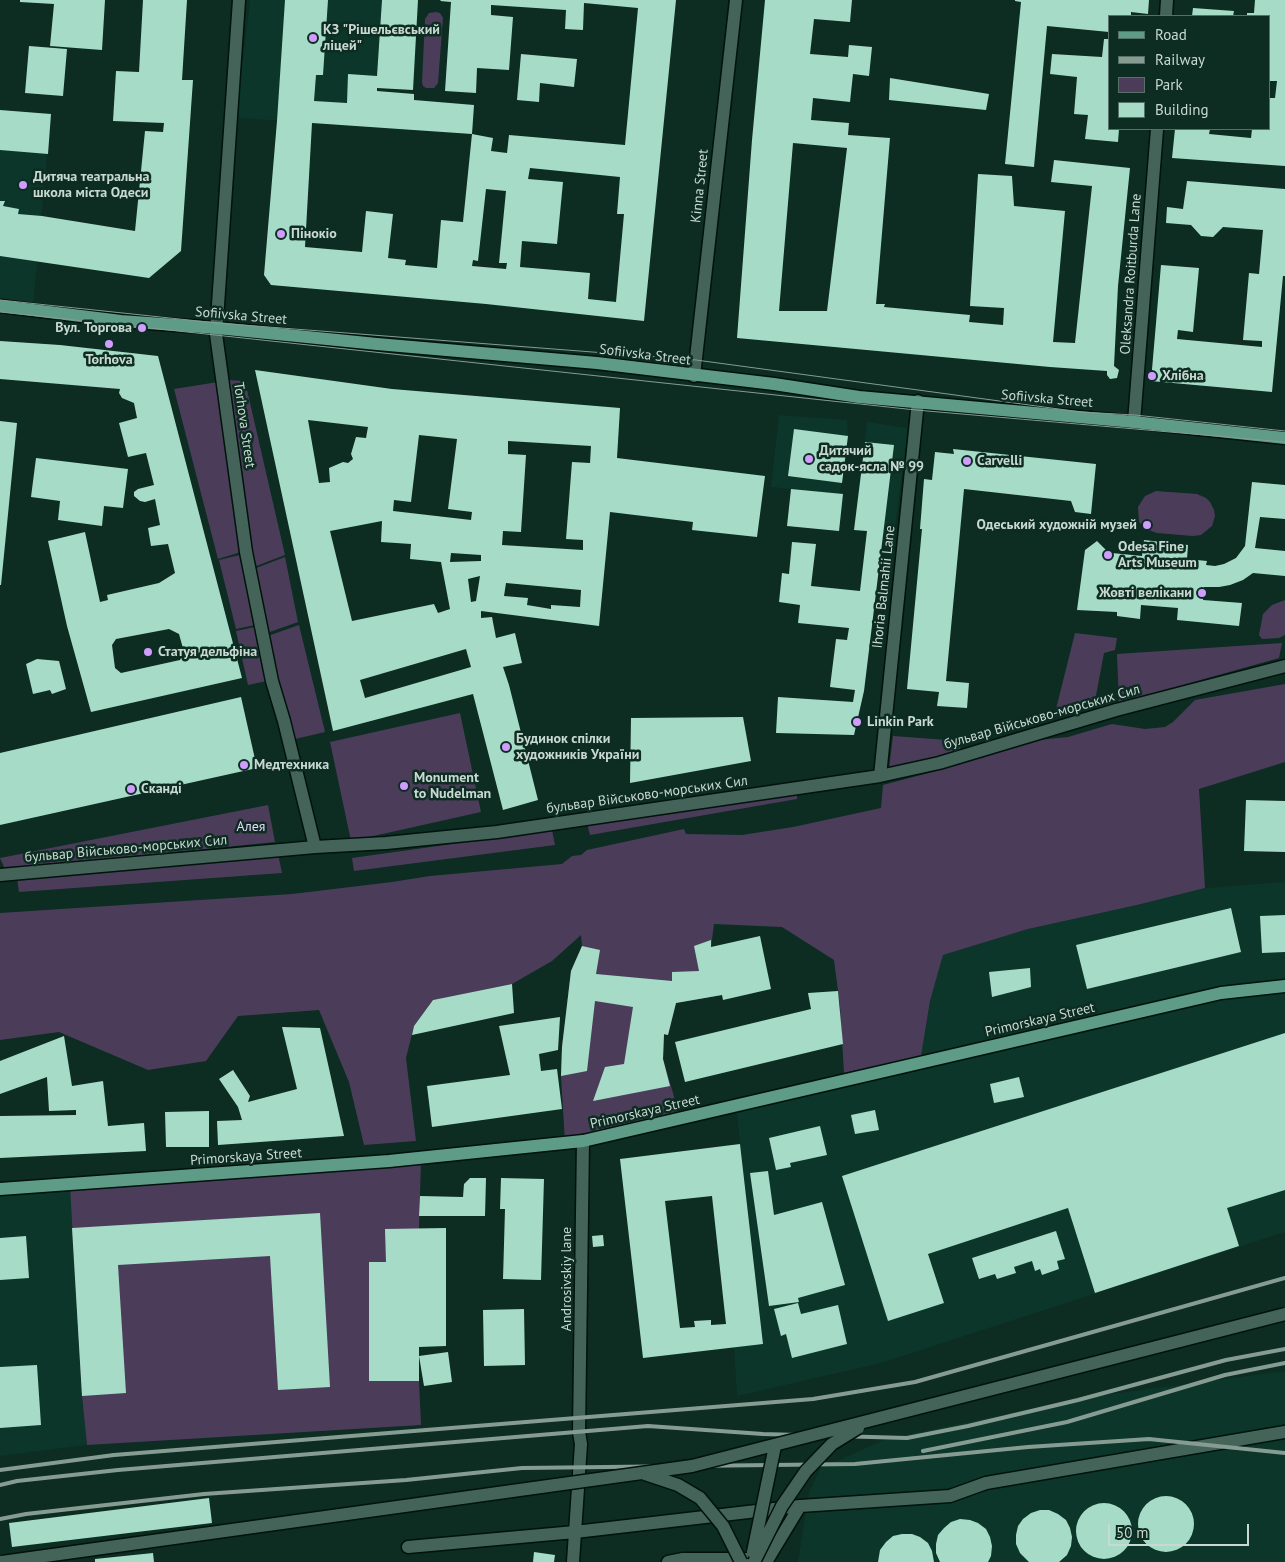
<!DOCTYPE html>
<meta charset="utf-8">
<style>
body{margin:0}
#map{position:relative;width:1285px;height:1562px;overflow:hidden;background:#0d2c22;font-family:"PT Sans",sans-serif}
canvas{display:block}
.legend{position:absolute;left:1108px;top:15px;width:162px;height:115px;box-sizing:border-box;background:#0d2c22;border:1px solid #587168;margin:0;padding:6px 9px;list-style:none;font-size:15px;color:#c8d9d2}
.legend li{display:flex;align-items:center;gap:10px;height:25px}
.legend b{width:25px;border:1px solid #587168}
.scale{position:absolute;left:1108px;top:1524px;width:141px;height:22px;box-sizing:border-box;border:2px solid #c8d9d2;border-top:0;padding-left:6px;font-size:15px;line-height:18px;white-space:nowrap;color:#c8d9d2;-webkit-text-stroke:4px #0d2c22;paint-order:stroke}
</style>
<div id="map">
<canvas width="1285" height="1562"></canvas>
<ul class="legend">
<li><b style="height:6px;background:#5f9c87"></b>Road</li>
<li><b style="height:6px;background:#869c93"></b>Railway</li>
<li><b style="height:14px;background:#4b3d5a"></b>Park</li>
<li><b style="height:14px;background:#a6dcc7"></b>Building</li>
</ul>
<div class="scale">50 m</div>
</div>
<script>
const g = document.querySelector('canvas').getContext('2d');
g.lineJoin = 'round';
function paint(path, color) { g.fillStyle = color; g.fill(path, 'evenodd'); }
const shape = rows => new Path2D(rows.map(r => 'M' + r).join(''));
function stroke(path, color, width, dash) { g.strokeStyle = color; g.lineWidth = width; g.lineCap = dash ? 'butt' : 'round'; g.setLineDash(dash || []); g.stroke(path); }
function write(font, color, halo, rows, align = 'center') {
  g.font = font + ' "PT Sans",sans-serif'; g.lineWidth = 5; g.setLineDash([]); g.textBaseline = 'middle'; g.strokeStyle = halo; g.fillStyle = color; for (const [text, x, y, turn = 0] of rows) {
    g.save(); g.translate(x, y); g.rotate((+turn || 0) * Math.PI / 180); g.textAlign = isNaN(turn) ? turn : align; if (halo) g.strokeText(text, 0, 0); g.fillText(text, 0, 0); g.restore();
  }
}
const built = shape([
 [250,0,382,0,374,126,236,118],
 [0,110,51,114,33,306,0,303],
 [779,415,847,420,848,436,842,483,839,494,771,487],
 [867,422,908,428,894,535,854,530],
 [1285,882,1285,984,1219,992,921,1056,930,1001,943,955,1028,929,1137,905,1205,888],
 [1285,988,1285,1232,881,1363,737,1396,734,1347,763,1344,736,1107,1222,994],
 [70,1187,82,1396,87,1445,0,1456,0,1192],
 [1285,1371,1285,1562,798,1562,809,1492,821,1468,886,1439,1088,1397]
]);
const green = shape([
 [436,12,440,13,443,18,438,83,434,88,426,88,423,86,422,82,425,19,429,13],
 [225,380,245,381,285,555,251,568],
 [218,382,241,552,218,559,174,389],
 [1156,491,1197,494,1206,498,1210,502,1214,510,1215,516,1212,526,1201,535,1193,536,1157,533,1146,529,1139,522,1138,507,1145,496],
 [240,555,255,625,236,629,219,560],
 [285,557,298,622,264,634,251,570],
 [1285,600,1285,635,1279,638,1262,639,1259,635,1263,614,1272,605],
 [299,625,325,732,291,740,265,637],
 [255,627,267,681,248,685,236,631],
 [1075,633,1117,638,1115,650,1104,653,1094,706,1054,717],
 [1282,643,1279,658,1119,703,1117,654],
 [1285,684,1285,762,1199,789,1205,888,1137,905,1028,929,943,955,930,1001,921,1056,844,1073,840,1006,834,960,782,927,714,924,711,947,722,995,676,1003,668,1035,664,1035,663,1059,680,1117,565,1142,561,1076,562,1047,571,971,582,946,581,935,552,961,512,984,433,1000,414,1026,406,1058,416,1141,364,1145,349,1082,319,1010,238,1016,206,1061,148,1070,59,1032,0,1040,0,913,292,894,392,882,430,876,562,864,572,856,581,855,587,850,684,829,686,834,742,835,793,827,881,808,883,785,936,771,1010,748,1038,740,1068,737,1112,724,1145,729,1165,727,1173,722,1195,700],
 [460,713,481,812,351,841,330,742],
 [893,736,961,741,960,752,889,769],
 [797,790,797,799,590,835,587,823],
 [268,805,275,842,5,869,0,858],
 [552,830,555,845,354,871,352,858],
 [278,854,282,873,19,892,17,878],
 [421,1160,419,1228,419,1381,421,1425,87,1445,82,1396,70,1187]
]);
const building = shape([
 [20,0,105,0,102,50,50,46,54,4,20,2],
 [143,0,187,0,182,80,193,80,181,251,149,278,0,256,0,201,5,201,3,206,19,209,18,214,42,216,135,231,145,131,163,132,164,123,113,121,116,71,139,72],
 [285,0,328,0,323,75,316,75,314,101,347,103,348,74,377,76,382,0,418,0,413,90,377,88,377,91,414,94,414,100,474,105,472,134,312,123,305,247,362,252,366,211,393,214,388,258,406,260,405,265,437,268,441,220,463,222,472,134,493,138,491,151,507,153,509,135,625,145,638,8,584,3,583,30,565,29,566,10,491,5,491,15,513,17,509,70,477,68,476,93,445,91,451,2,440,1,441,0,676,0,644,321,486,304,271,285,264,275,277,121],
 [530,168,620,177,617,214,624,214,616,302,588,299,590,273,520,267,522,241,557,244,563,182,528,179],
 [486,189,506,191,499,263,507,263,506,269,472,266,473,260,478,261],
 [765,0,852,0,850,22,814,19,810,54,848,57,849,45,872,47,869,76,853,74,850,102,813,98,811,120,849,123,848,135,890,138,876,304,885,304,884,307,970,315,969,322,1003,325,1004,308,970,306,978,174,1012,176,1014,206,1065,211,1053,342,1075,343,1092,186,1051,182,1054,160,1130,168,1118,286,1114,366,1119,370,1117,378,1110,379,1107,375,1107,371,1050,367,737,338,752,140],
 [793,143,847,148,827,311,779,311],
 [1015,0,1149,0,1148,14,1131,12,1131,16,1109,16,1109,32,1047,26,1034,167,1005,164,1021,2,1015,1],
 [1255,0,1285,0,1285,166,1172,158,1175,129,1210,129,1209,134,1251,138,1252,129,1269,129,1269,98,1275,98,1277,81,1269,81,1269,16,1247,16,1247,13,1254,13],
 [1193,8,1234,11,1233,16,1192,16],
 [1104,39,1109,39,1109,129,1119,129,1118,142,1085,139,1088,115,1074,114,1077,77,1050,74,1052,54,1102,57],
 [29,46,67,49,63,96,25,93],
 [521,54,577,59,574,87,540,83,539,102,517,100],
 [890,78,989,94,986,110,889,100],
 [0,110,51,114,48,154,0,150],
 [1187,181,1285,189,1285,276,1283,276,1272,392,1151,381,1161,265,1199,268,1193,332,1178,330,1177,339,1262,347,1262,341,1243,340,1249,273,1259,274,1263,230,1223,227,1213,237,1201,236,1191,225,1166,223,1167,207,1183,209],
 [0,341,60,345,158,356,242,678,91,712,67,626,48,541,85,532,100,602,108,600,107,595,159,583,175,573,168,544,151,546,148,528,160,525,155,499,145,502,140,501,134,496,134,492,138,489,154,485,146,453,128,457,119,423,137,418,134,403,122,398,119,393,120,389,0,379],
 [169,629,179,634,184,652,180,660,121,673,115,668,112,645,116,639],
 [255,370,392,389,620,408,617,458,765,476,757,537,692,530,693,522,610,512,599,626,481,611,481,618,492,617,496,638,515,633,522,663,503,667,509,685,538,800,503,810,473,694,333,731],
 [308,420,368,427,366,438,356,437,351,454,353,459,348,463,343,462,329,468,330,482,319,483],
 [419,435,457,439,448,509,472,512,471,520,393,511,394,500,411,502],
 [508,441,591,446,590,463,572,462,566,539,583,540,583,550,502,545,503,531,521,532,526,455,508,454],
 [382,521,381,542,411,544,410,559,441,562,450,609,438,613,434,604,352,621,330,531],
 [451,553,481,555,481,561,450,562],
 [480,576,476,601,471,602,468,579],
 [506,583,581,590,580,607,551,605,551,609,527,605,528,598,504,596],
 [466,649,471,667,365,698,360,680],
 [0,421,17,423,1,585,0,585],
 [794,429,848,436,842,483,788,476],
 [865,442,894,445,864,691,854,735,776,733,778,697,853,702,855,690,830,687,836,639,847,640,849,628,798,623,800,605,779,602,782,573,789,574,792,542,816,544,811,586,860,591,867,531,854,530],
 [953,449,1096,464,1091,514,1075,512,1071,501,964,489,946,681,969,683,967,708,937,706,939,692,907,689,922,529,920,529,924,479,932,480,935,452,954,454],
 [36,458,128,469,123,508,104,506,102,526,58,520,60,501,31,497],
 [1252,482,1285,485,1285,519,1260,517,1255,548,1285,551,1285,576,1253,573,1243,580,1230,585,1219,587,1204,587,1203,600,1242,603,1239,626,1177,620,1178,608,1141,605,1140,619,1117,616,1117,612,1077,610,1085,550,1097,541,1107,551,1112,553,1142,556,1144,540,1188,545,1187,559,1207,561,1206,565,1215,566,1224,564,1236,558,1245,546],
 [791,489,843,494,839,531,787,526],
 [37,659,59,661,66,689,52,694,50,690,33,694,26,664],
 [241,697,257,768,0,825,0,753],
 [743,717,751,761,630,783,631,718],
 [1246,800,1285,801,1285,852,1244,851],
 [1231,908,1241,952,1087,989,1076,945],
 [1285,915,1285,952,1262,953,1260,916],
 [760,936,771,989,723,1000,722,995,676,1003,668,1035,664,1034,663,1059,670,1086,593,1101,605,1067,624,1064,633,1007,595,1001,587,1071,561,1076,562,1047,571,971,582,946,600,950,596,974,672,981,672,972,699,971,694,946,711,940,711,947],
 [1030,968,1031,987,992,997,989,972],
 [512,984,514,1013,412,1035,414,1026,433,1000],
 [838,991,843,1044,685,1082,675,1042,811,1009,808,993],
 [560,1017,558,1050,539,1054,541,1071,557,1069,562,1109,432,1127,427,1086,510,1075,499,1026],
 [282,1027,320,1028,344,1136,218,1145,217,1121,242,1120,238,1107,219,1079,233,1070,250,1096,248,1102,297,1089],
 [1285,1033,1285,1190,1227,1208,1239,1246,1095,1293,1068,1208,928,1254,944,1303,888,1321,842,1176],
 [64,1036,72,1086,103,1081,108,1126,144,1123,146,1151,0,1158,0,1116,76,1115,76,1110,49,1111,47,1077,0,1094,0,1061],
 [1019,1077,1024,1097,994,1103,990,1084],
 [875,1110,879,1130,855,1134,851,1115],
 [209,1111,209,1147,166,1147,165,1112],
 [820,1126,827,1155,790,1163,791,1167,776,1170,769,1138],
 [740,1144,763,1344,643,1358,620,1159],
 [712,1196,726,1324,711,1325,711,1320,694,1321,695,1327,680,1328,665,1201],
 [768,1171,774,1215,822,1202,845,1285,798,1298,799,1302,769,1306,750,1173],
 [470,1178,486,1178,485,1216,419,1216,420,1196,463,1197,464,1184],
 [501,1178,544,1179,541,1280,503,1279,505,1209,500,1209],
 [320,1213,330,1387,278,1390,270,1256,118,1265,126,1393,82,1396,72,1228],
 [446,1228,446,1346,419,1347,419,1381,369,1381,369,1262,386,1262,385,1229],
 [1056,1231,1065,1259,1057,1261,1059,1269,1042,1275,1040,1269,1035,1271,1032,1261,1014,1267,1016,1273,997,1279,995,1274,979,1279,972,1258],
 [603,1235,604,1246,593,1247,592,1236],
 [26,1236,29,1278,0,1280,0,1238],
 [798,1303,801,1314,838,1305,847,1344,792,1358,786,1334,781,1336,774,1309],
 [524,1309,525,1365,484,1366,483,1310],
 [448,1352,452,1382,424,1386,419,1356],
 [37,1365,41,1425,0,1428,0,1367],
 '1138 1524a28 28 0 1 1 56 0a28 28 0 1 1-56 0Z',
 [209,1498,212,1523,12,1547,9,1523],
 '1076 1531a28 28 0 1 1 56 0a28 28 0 1 1-56 0Z',
 [1040,1510,1049,1510,1058,1514,1066,1520,1070,1528,1072,1537,1071,1546,1067,1555,1059,1562,1029,1562,1020,1553,1016,1544,1016,1535,1018,1526,1023,1519,1031,1513],
 [960,1519,970,1520,978,1523,986,1529,990,1537,992,1546,991,1556,988,1562,940,1562,936,1553,936,1544,938,1535,944,1528,951,1522],
 [902,1534,912,1534,920,1537,928,1543,932,1551,934,1562,878,1562,880,1550,886,1542,893,1536],
 [534,1552,555,1555,554,1562,533,1562],
 [153,1553,154,1562,95,1562,95,1559]
]);
const minor = shape([
 [239,0,216,334,246,552,272,681,284,721,315,847],
 [1166,16,1167,0],
 [694,376,736,0],
 [1134,422,1157,129],
 [880,776,918,401],
 [0,875,315,847,386,843,497,832,880,776,939,763,1116,710,1285,666],
 [408,1547,575,1532,800,1506,950,1496,986,1483,1285,1432],
 [573,1562,581,1444,579,1432,583,1141],
 [668,1562,683,1559,766,1559],
 [766,1562,800,1506]
]);
const major = shape([
 [0,306,121,321,217,328,377,344,597,363,774,384,859,397,1134,422,1285,438],
 [0,1189,389,1161,583,1141,1221,993,1285,986]
]);
const tram = shape([
 [0,300,217,323,696,360,1081,412,1135,415,1285,431],
 [0,312,916,410,1285,442]
]);
const rail = shape([
 [923,1451,1067,1422,1225,1375,1285,1363],
 [0,1470,114,1455,813,1399,915,1382,1285,1278],
 [0,1485,17,1481,118,1470,648,1426,763,1434,907,1438,968,1426,1078,1400,1226,1360,1285,1349],
 [0,1519,26,1514,204,1494,406,1480,522,1468,855,1464,1028,1447,1149,1439,1285,1453]
]);
const minorBridge = shape([
 [645,1474,678,1485,700,1498,723,1526,741,1562],
 [753,1552,775,1446],
 [2,1562,692,1466,1285,1314],
 [754,1562,782,1506,806,1471,832,1444,858,1428]
]);
const markers = [
 [313,38,5,"#d09dfe"],
 [23,185,5,"#d09dfe"],
 [281,234,5,"#d09dfe"],
 [142,328,5,"#d09dfe"],
 [109,344,5,"#d09dfe"],
 [1152,376,5,"#d09dfe"],
 [809,459,5,"#d09dfe"],
 [967,461,5,"#d09dfe"],
 [1147,525,5,"#d09dfe"],
 [1108,555,5,"#d09dfe"],
 [1202,593,5,"#d09dfe"],
 [148,652,5,"#d09dfe"],
 [857,722,5,"#d09dfe"],
 [506,747,5,"#d09dfe"],
 [244,765,5,"#d09dfe"],
 [404,786,5,"#d09dfe"],
 [131,789,5,"#d09dfe"]
];
const poiNames = [
 ["КЗ \"Рішельєвський",323,30],
 ["ліцей\"",323,46],
 ["Дитяча театральна",33,177],
 ["школа міста Одеси",33,193],
 ["Пінокіо",291,234],
 ["Вул. Торгова",132,328,"right"],
 ["Torhova",109,360,"center"],
 ["Хлібна",1162,376],
 ["Дитячий",819,451],
 ["садок-ясла № 99",819,467],
 ["Carvelli",977,461],
 ["Одеський художній музей",1137,525,"right"],
 ["Odesa Fine",1118,547],
 ["Arts Museum",1118,563],
 ["Жовті велікани",1192,593,"right"],
 ["Статуя дельфіна",158,652],
 ["Linkin Park",867,722],
 ["Будинок спілки",516,739],
 ["художників України",516,755],
 ["Медтехника",254,765],
 ["Monument",414,778],
 ["to Nudelman",414,794],
 ["Сканді",141,789]
];
const streetNames = [
 ["Kinna Street",700,186,-84],
 ["Oleksandra Roitburda Lane",1131,274,-86],
 ["Sofiivska Street",241,316,5],
 ["Sofiivska Street",645,355,7],
 ["Sofiivska Street",1047,399,5],
 ["Torhova Street",244,425,82],
 ["Ihoria Balmahii Lane",884,587,-84],
 ["бульвар Військово-морських Сил",1042,717,-16],
 ["бульвар Військово-морських Сил",647,795,-8],
 ["бульвар Військово-морських Сил",126,849,-5],
 ["Primorskaya Street",1040,1020,-13],
 ["Primorskaya Street",645,1112,-13],
 ["Primorskaya Street",246,1157,-4],
 ["Androsivskiy lane",567,1279,-90]
];
const parkNames = [
 ["Алея",251,827]
];
paint(built, '#0b3629');
paint(green, '#4b3d5a');
paint(building, '#a6dcc7');
stroke(minor, '#00130c', 15);
stroke(major, '#00130c', 15);
stroke(minor, '#456459', 12);
stroke(major, '#5f9c87', 12);
stroke(tram, '#869c93', 1);
stroke(rail, '#869c93', 4);
stroke(minorBridge, '#00130c', 15, []);
stroke(minorBridge, '#456459', 12);
for (const [x, y, r, color] of markers) { const dot = new Path2D(); dot.arc(x, y, r, 0, 2 * Math.PI); g.fillStyle = color; g.fill(dot); stroke(dot, '#0d2c22', 2); }
write('bold 14px', '#c8d9d2', '#0d2c22', poiNames, 'left');
write('14px', '#c8d9d2', '#0d2c22', streetNames);
write('14px', '#e5d2f9', '#0d2c22', parkNames);
</script>
